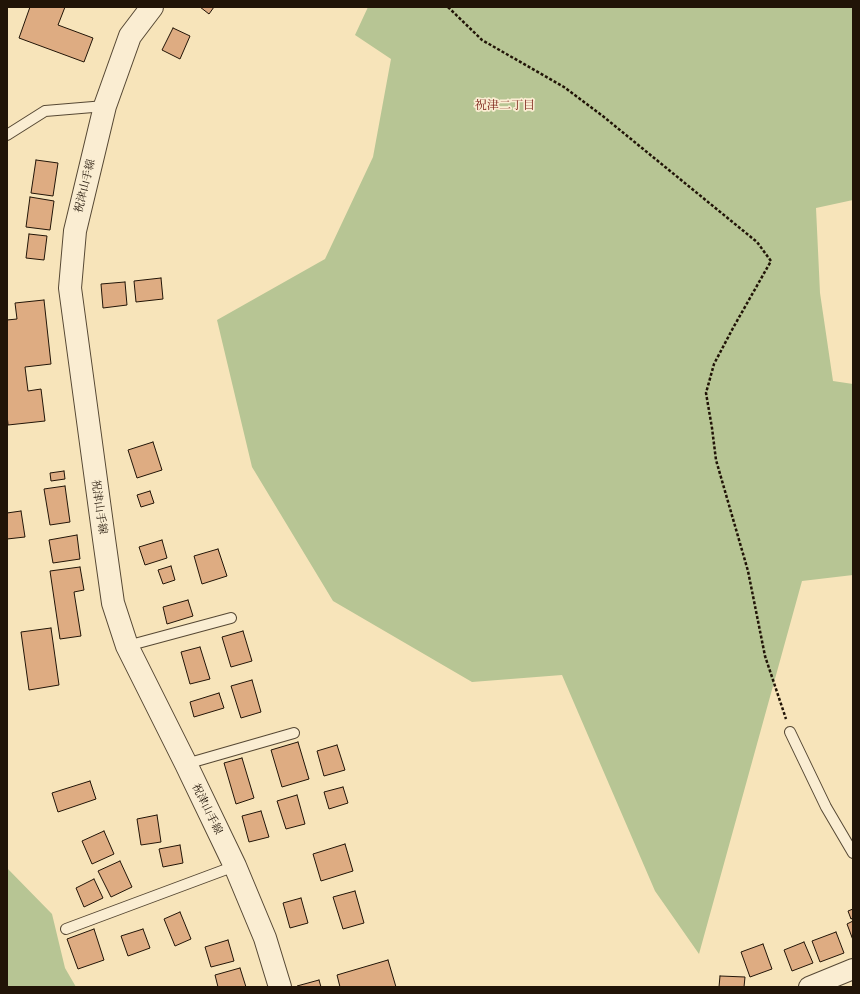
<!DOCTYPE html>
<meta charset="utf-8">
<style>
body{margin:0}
#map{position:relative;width:860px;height:994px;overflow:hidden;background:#f7e4ba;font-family:"Libre Caslon Text",serif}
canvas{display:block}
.frame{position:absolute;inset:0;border:8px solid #211407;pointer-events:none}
</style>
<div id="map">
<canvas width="860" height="994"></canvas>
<div class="frame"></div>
</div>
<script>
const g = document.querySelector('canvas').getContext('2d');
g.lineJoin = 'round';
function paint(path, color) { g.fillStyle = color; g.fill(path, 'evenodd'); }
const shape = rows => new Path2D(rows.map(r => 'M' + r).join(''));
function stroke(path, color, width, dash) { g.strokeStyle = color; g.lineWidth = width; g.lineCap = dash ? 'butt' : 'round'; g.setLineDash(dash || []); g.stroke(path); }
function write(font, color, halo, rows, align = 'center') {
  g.font = font + ' "Libre Caslon Text","Noto Serif JP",serif'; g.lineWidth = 3.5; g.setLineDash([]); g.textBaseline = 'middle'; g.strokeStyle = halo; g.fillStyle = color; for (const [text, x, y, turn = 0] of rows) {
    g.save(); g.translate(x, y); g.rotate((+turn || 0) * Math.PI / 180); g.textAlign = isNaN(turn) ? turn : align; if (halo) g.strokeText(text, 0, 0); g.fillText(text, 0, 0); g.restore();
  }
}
const green = shape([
 [368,7,853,7,853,200,816,208,820,293,833,381,853,384,853,575,802,581,699,954,655,891,562,675,472,682,333,601,252,467,217,320,325,259,373,157,391,59,355,35],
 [7,868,52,914,65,968,76,987,7,987]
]);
const building = shape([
 [30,7,65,7,58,25,93,38,84,62,19,38,30,7],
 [200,7,214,7,209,14,200,7],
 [173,28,190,36,180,59,162,50,173,28],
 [36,160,58,163,53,196,31,193,36,160],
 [30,197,54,201,50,230,26,227,30,197],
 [29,234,47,236,44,260,26,258,29,234],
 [161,278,163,299,136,302,134,281,161,278],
 [125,282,127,305,103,308,101,284,125,282],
 [44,300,51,364,25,367,28,391,41,389,45,421,8,425,7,414,7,320,17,319,15,303,44,300],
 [153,442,162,470,137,478,128,450,153,442],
 [64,471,65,479,51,481,50,473,64,471],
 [65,486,70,522,50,525,44,489,65,486],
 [150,491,154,503,141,507,137,495,150,491],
 [21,511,25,537,7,539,7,513,21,511],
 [77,535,80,559,53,563,49,540,77,535],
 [162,540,167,558,145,565,139,547,162,540],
 [218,549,227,576,202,584,194,556,218,549],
 [171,566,175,580,163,584,158,570,171,566],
 [80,567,84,590,74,592,81,636,60,639,50,571,80,567],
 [188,600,193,616,167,624,163,607,188,600],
 [51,628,59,685,29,690,21,632,51,628],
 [243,631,252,661,231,667,222,637,243,631],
 [200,647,210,679,190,684,181,652,200,647],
 [252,680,261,712,241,718,231,686,252,680],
 [219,693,224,708,194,717,190,702,219,693],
 [298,742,309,779,282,787,271,750,298,742],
 [337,745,345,770,324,776,317,751,337,745],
 [242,758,254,798,236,804,224,763,242,758],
 [90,781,96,799,58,812,52,793,90,781],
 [343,787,348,803,329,809,324,792,343,787],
 [297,795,305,824,286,829,277,801,297,795],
 [261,811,269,837,249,842,242,816,261,811],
 [157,815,161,842,141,845,137,819,157,815],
 [104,831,114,854,92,864,82,841,104,831],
 [345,844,353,871,321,881,313,854,345,844],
 [180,845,183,863,163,867,159,849,180,845],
 [120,861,132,887,111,897,98,871,120,861],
 [94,879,103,898,84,907,76,888,94,879],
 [355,891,364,923,343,929,333,897,355,891],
 [301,898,308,923,290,928,283,903,301,898],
 [853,909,853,918,851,919,848,911,853,909],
 [180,912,191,939,175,946,164,919,180,912],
 [853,921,853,940,847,924,853,921],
 [94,929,104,960,78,969,67,939,94,929],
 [143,929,150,948,128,956,121,936,143,929],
 [836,932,844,953,820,962,812,941,836,932],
 [228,940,234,961,211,967,205,947,228,940],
 [804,942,813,963,792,971,784,950,804,942],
 [763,944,772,969,750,977,741,952,763,944],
 [388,960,396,987,340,987,337,975,388,960],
 [240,968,246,987,218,987,215,975,240,968],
 [720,976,745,977,744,987,719,987,720,976],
 [319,980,321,987,298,987,297,986,319,980]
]);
const path = shape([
 [448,7,482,40,564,87,604,117,757,242,771,261,733,328,714,364,706,393,712,428,716,460,748,571,765,656,786,719]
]);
const service = shape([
 [7,135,45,111,105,106],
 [127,646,231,618],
 [790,732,826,807,853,853],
 [186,764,294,733],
 [66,929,235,866]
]);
const minor = shape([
 [809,987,853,969]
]);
const tertiary = shape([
 [152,7,130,36,105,106,75,231,70,288,104,539,113,603,127,646,186,764,235,866,265,938,280,987]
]);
const streetNames = [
 ["祝津山手線",85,186,-76],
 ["祝津山手線",99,507,82],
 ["祝津山手線",207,809,64]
];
const neighbourhoodNames = [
 ["祝津二丁目",505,106]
];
paint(green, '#b7c594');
paint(building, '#deac82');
stroke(building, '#211407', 1);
stroke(service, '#564834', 12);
stroke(minor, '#564834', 22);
stroke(tertiary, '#564834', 24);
stroke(path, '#211407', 2.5, [3, 2]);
stroke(service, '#faedd2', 10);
stroke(minor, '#faedd2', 20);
stroke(tertiary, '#faedd2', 22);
write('11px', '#211407', '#faedd2', streetNames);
write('12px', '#7a1f14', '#faedd2', neighbourhoodNames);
</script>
